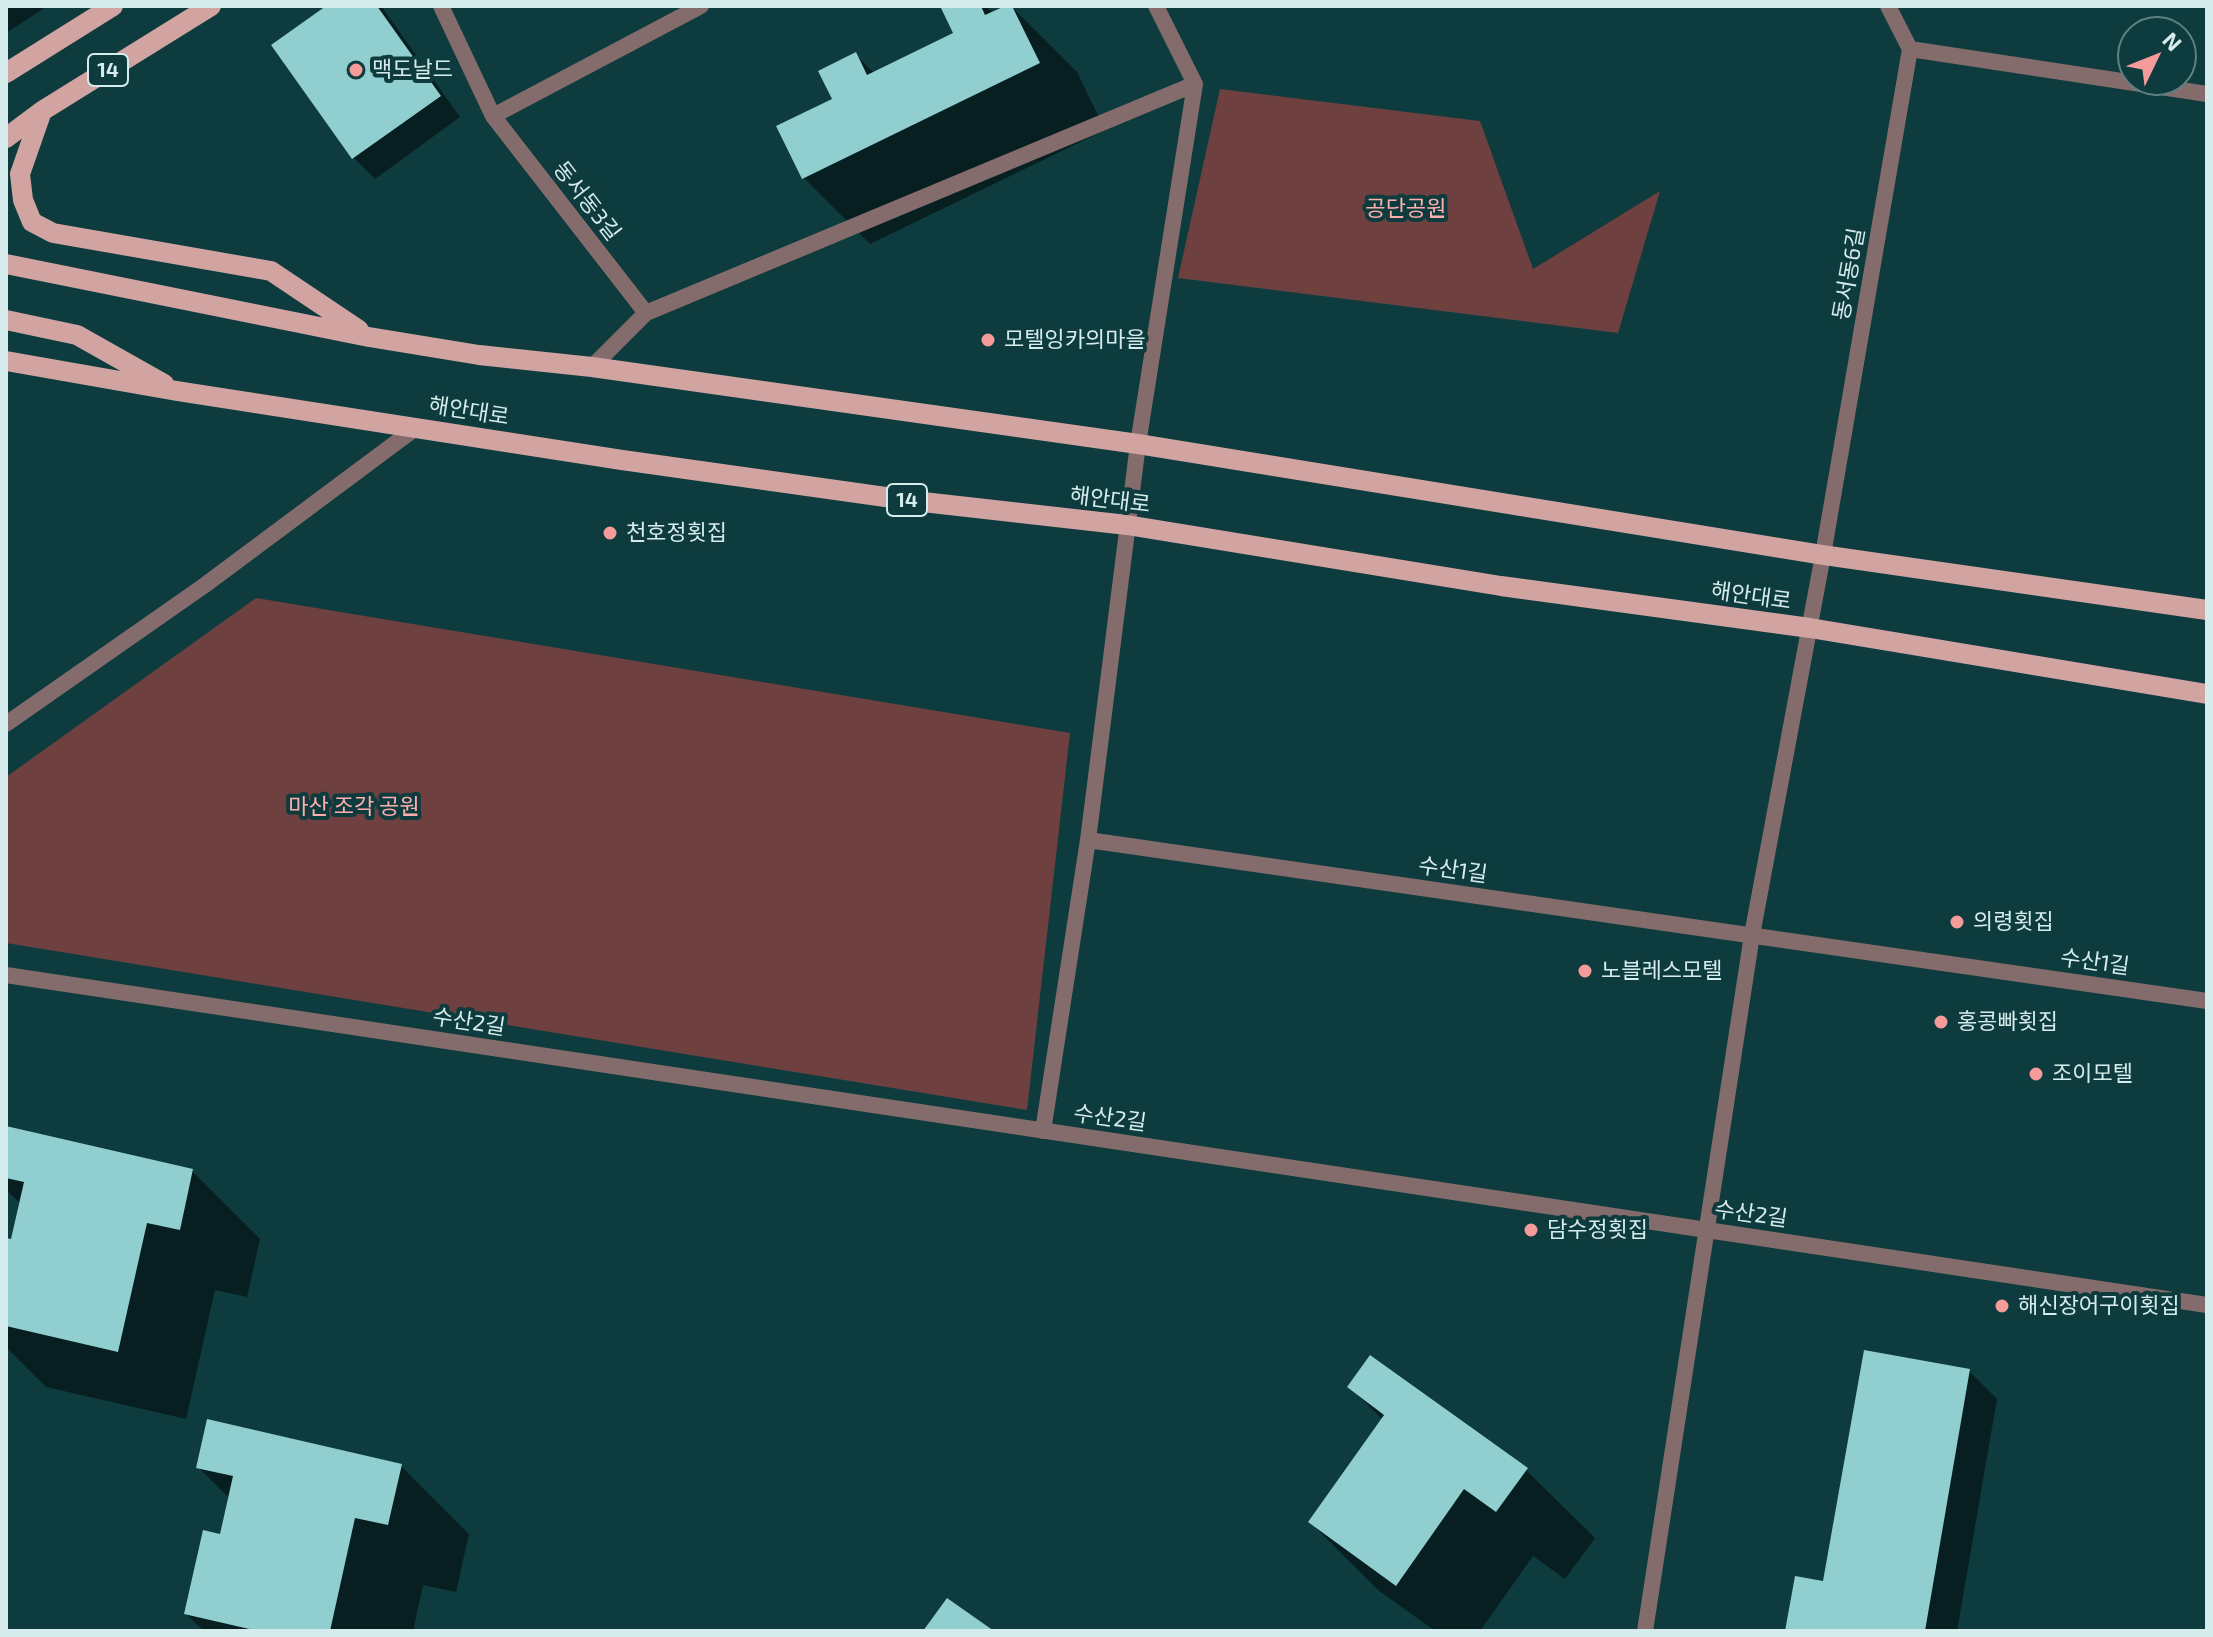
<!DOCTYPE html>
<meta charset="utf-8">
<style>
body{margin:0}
#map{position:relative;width:2213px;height:1637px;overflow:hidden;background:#0e3b3d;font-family:"Exo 2",sans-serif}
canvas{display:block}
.frame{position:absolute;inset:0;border:8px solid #d5ebec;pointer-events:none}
.north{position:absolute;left:2117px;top:16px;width:80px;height:80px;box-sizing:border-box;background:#0e3b3d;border:2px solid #5e8183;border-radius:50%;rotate:47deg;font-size:22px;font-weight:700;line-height:32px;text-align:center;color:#d5ebec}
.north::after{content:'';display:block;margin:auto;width:28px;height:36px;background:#f59b99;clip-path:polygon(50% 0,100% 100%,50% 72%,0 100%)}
</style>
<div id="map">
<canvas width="2213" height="1637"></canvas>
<div class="frame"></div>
<div class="north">N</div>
</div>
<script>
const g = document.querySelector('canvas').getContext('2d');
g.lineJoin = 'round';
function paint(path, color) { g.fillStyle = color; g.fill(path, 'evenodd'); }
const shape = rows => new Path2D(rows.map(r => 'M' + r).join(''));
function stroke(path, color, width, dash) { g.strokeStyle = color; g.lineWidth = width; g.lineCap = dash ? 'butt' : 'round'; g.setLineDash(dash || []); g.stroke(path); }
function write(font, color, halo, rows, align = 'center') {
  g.font = font + ' "Exo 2","Noto Sans KR",sans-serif'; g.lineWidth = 8; g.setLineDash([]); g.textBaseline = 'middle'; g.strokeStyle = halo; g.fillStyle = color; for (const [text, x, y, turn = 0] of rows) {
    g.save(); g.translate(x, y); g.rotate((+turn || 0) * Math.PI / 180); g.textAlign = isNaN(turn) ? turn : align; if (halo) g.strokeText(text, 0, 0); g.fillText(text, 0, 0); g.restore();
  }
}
const green = shape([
 [1220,89,1480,121,1533,269,1660,191,1618,333,1178,278],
 [256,598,1070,733,1027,1110,6,943,6,777]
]);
const shadow = shape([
 [6,6,48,6,6,33],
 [329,6,381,6,460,117,375,179,354,158],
 [949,6,986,6,994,14,1011,6,1077,72,1105,130,870,244,804,178,856,55,874,73,956,34],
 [6,1128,192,1171,260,1239,247,1297,215,1290,186,1419,46,1387,6,1347,6,1240,12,1241,21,1204,6,1190],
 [1969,1371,1997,1399,1957,1631,1787,1631,1825,1583],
 [1350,1387,1526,1470,1595,1538,1565,1579,1533,1556,1480,1631,1435,1631,1378,1590,1310,1522,1383,1420],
 [401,1466,469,1534,456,1592,423,1585,413,1631,204,1631,186,1614,221,1536,230,1499,198,1467]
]);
const building = shape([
 [326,6,377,6,441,96,352,159,271,45],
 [945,6,981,6,985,15,1005,6,1012,6,1040,63,802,179,776,126,832,99,818,71,856,52,867,75,953,33,941,8],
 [6,1126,193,1169,180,1230,147,1223,118,1352,6,1326,6,1238,11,1239,24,1182,6,1178],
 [1864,1350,1970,1369,1925,1631,1785,1631,1795,1576,1823,1581],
 [1370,1355,1528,1468,1496,1512,1464,1489,1396,1586,1308,1522,1384,1415,1347,1387],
 [207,1419,402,1464,388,1525,355,1518,330,1631,258,1631,184,1614,203,1530,220,1534,233,1476,196,1468],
 [947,1598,994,1631,923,1631]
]);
const minor = shape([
 [441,6,493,116,646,313],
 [1910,49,2207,94],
 [493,116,701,6],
 [592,367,646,313,1195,84],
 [6,724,205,585,417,427],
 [1088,840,2207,1001],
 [6,975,2207,1305],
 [1043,1131,1088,840,1138,444,1195,84,1156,6],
 [1645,1631,1752,935,1823,555,1910,49,1888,6]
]);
const primary = shape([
 [6,73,113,6],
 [42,111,20,174,23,200,32,222,53,233,271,271,359,330],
 [6,138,42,111,211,6],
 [6,264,369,337,479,355,592,367,1138,444,1823,555,2207,610],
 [6,320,77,335,164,384],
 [6,361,177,391,622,460,914,501,1127,525,1501,586,1810,628,2207,694]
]);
const markers = [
 [356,70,8,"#f59b99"],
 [988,340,8,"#f59b99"],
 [610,533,8,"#f59b99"],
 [1957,922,8,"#f59b99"],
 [1585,971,8,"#f59b99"],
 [1941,1022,8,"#f59b99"],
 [2036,1074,8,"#f59b99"],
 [1531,1230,8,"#f59b99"],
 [2002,1306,8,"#f59b99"]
];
const shields = [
 [108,70,40],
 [907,500,40]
];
const shieldNames = [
 ["14",108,70],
 ["14",907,500]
];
const poiNames = [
 ["맥도날드",372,70],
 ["모텔잉카의마을",1004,340],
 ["천호정횟집",626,533],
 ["의령횟집",1973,922],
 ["노블레스모텔",1601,971],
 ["홍콩빠횟집",1957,1022],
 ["조이모텔",2052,1074],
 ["담수정횟집",1547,1230],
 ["해신장어구이횟집",2018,1306]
];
const streetNames = [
 ["동서동3길",587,201,52],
 ["동서동6길",1849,274,-80],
 ["해안대로",469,411,9],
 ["해안대로",1110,500,7],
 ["해안대로",1751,596,8],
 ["수산1길",1453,870,8],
 ["수산1길",2095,962,8],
 ["수산2길",469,1022,9],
 ["수산2길",1110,1118,8],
 ["수산2길",1751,1214,8]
];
const parkNames = [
 ["공단공원",1406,209],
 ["마산 조각 공원",354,807]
];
paint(green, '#6e4140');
paint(shadow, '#0007');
paint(building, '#90ced0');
stroke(minor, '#836c6b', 16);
stroke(primary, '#d1a4a2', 20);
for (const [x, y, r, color] of markers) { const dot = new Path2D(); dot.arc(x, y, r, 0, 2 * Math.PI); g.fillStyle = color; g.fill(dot); stroke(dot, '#0e3b3d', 3); }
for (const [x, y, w] of shields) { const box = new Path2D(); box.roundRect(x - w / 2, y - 16, w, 32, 6); g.fillStyle = '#0e3b3d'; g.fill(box); stroke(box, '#d5ebec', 2); }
write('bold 20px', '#d5ebec', null, shieldNames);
write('22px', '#d5ebec', '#0e3b3d', poiNames, 'left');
write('22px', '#d5ebec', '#0e3b3d', streetNames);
write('22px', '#feafad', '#0e3b3d', parkNames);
</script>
